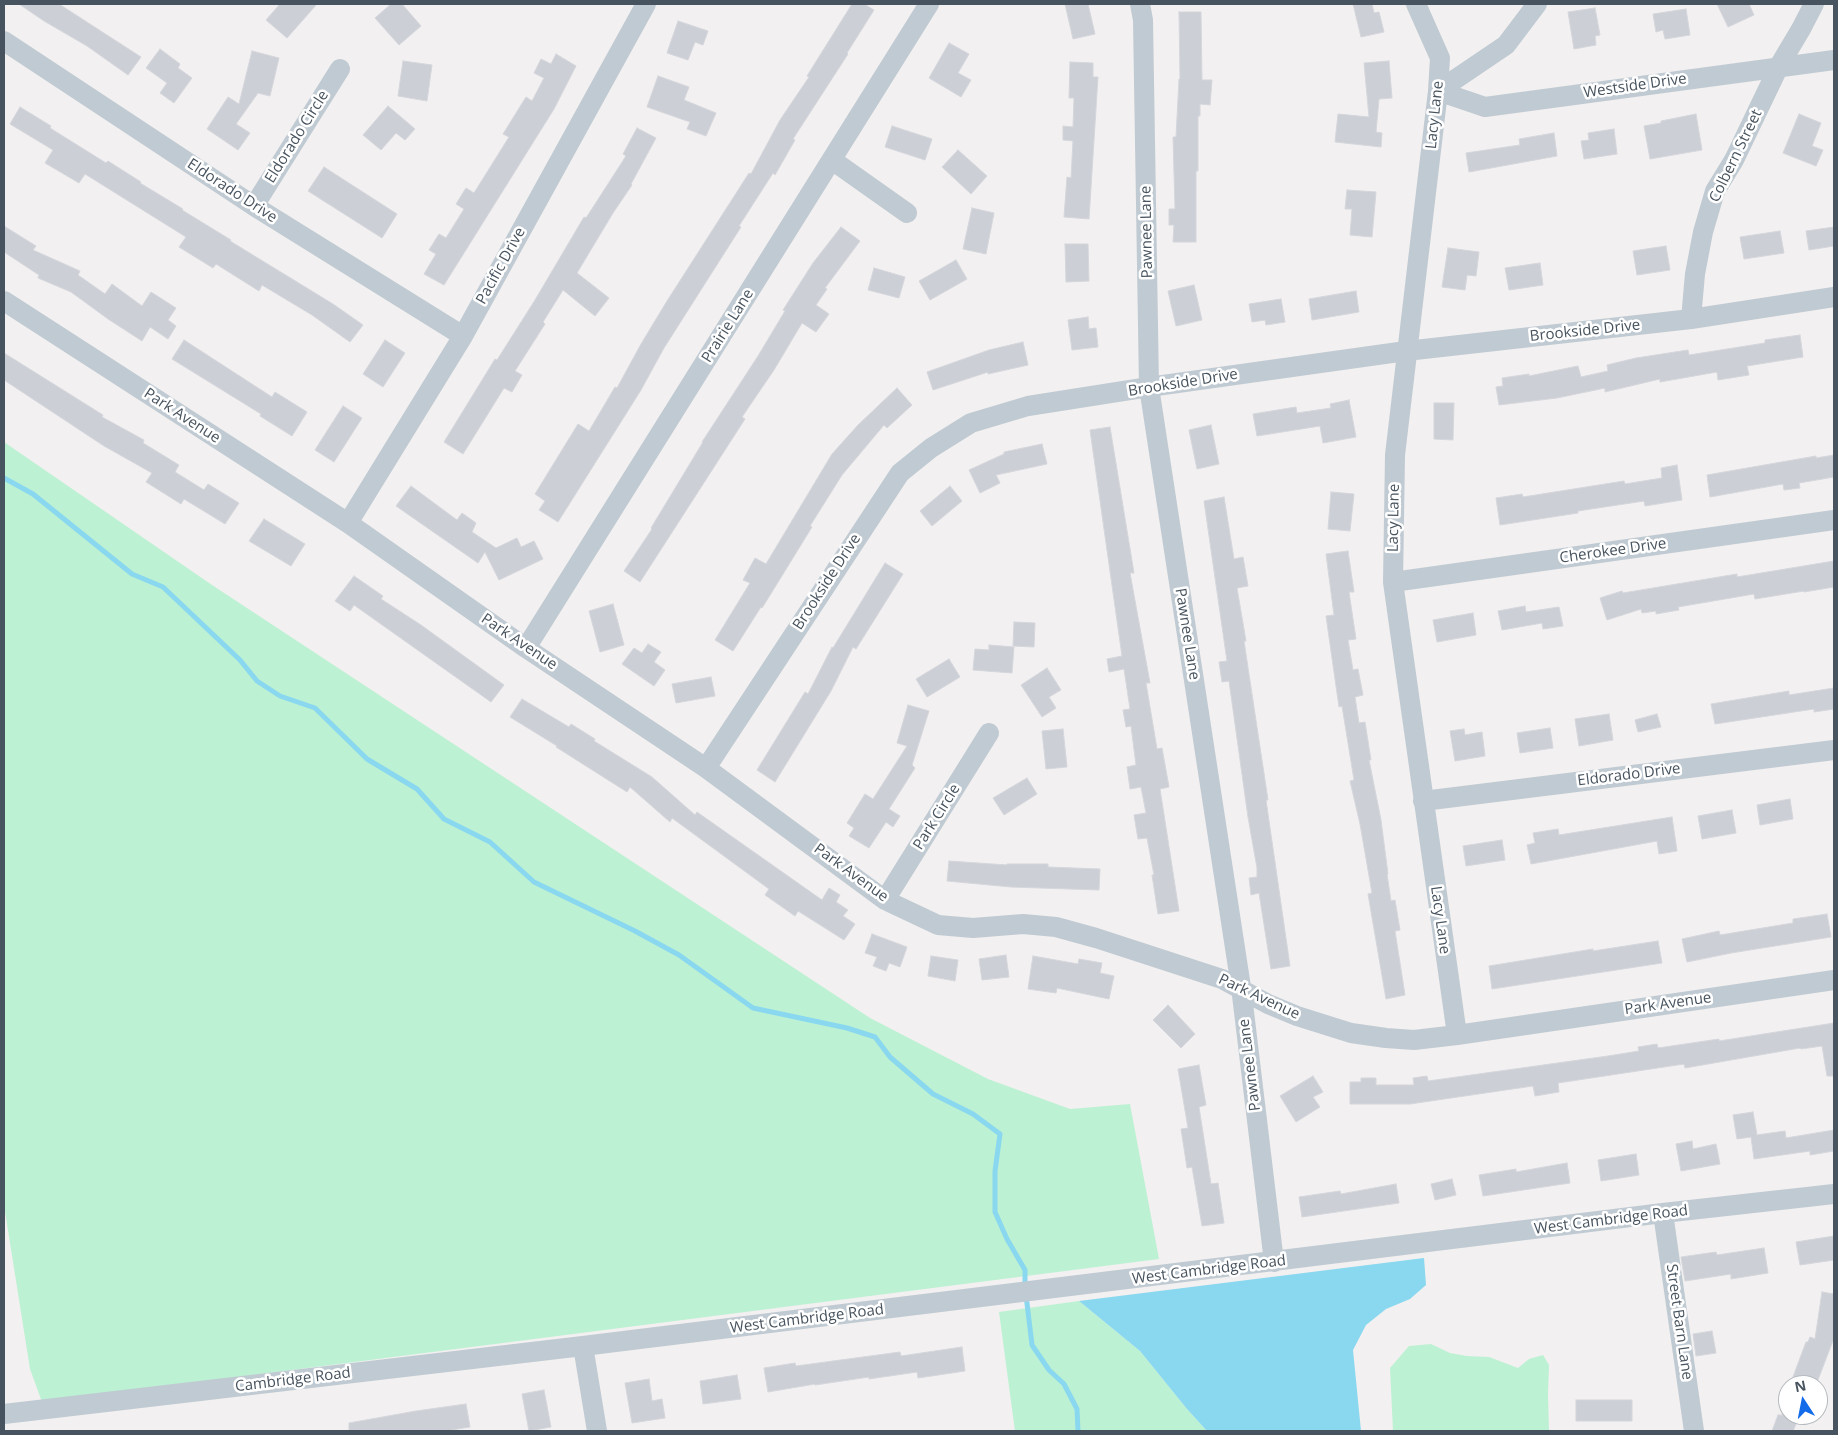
<!DOCTYPE html>
<style>
body{margin:0}
#map{position:relative;width:1838px;height:1435px;overflow:hidden;background:#f2f0f0;font-family:"Open Sans",sans-serif}
canvas{display:block}
.frame{position:absolute;inset:0;border:5px solid #47535e;pointer-events:none}
.north{position:absolute;left:1778px;top:1375px;width:50px;height:50px;box-sizing:border-box;background:#fff;border:1px solid #b5babf;border-radius:50%;rotate:349deg;font-size:14px;font-weight:700;line-height:20px;text-align:center;color:#47535e}
.north::after{content:'';display:block;margin:auto;width:18px;height:22px;background:#136be9;clip-path:polygon(50% 0,100% 100%,50% 72%,0 100%)}
</style>
<div id="map">
<canvas width="1838" height="1435"></canvas>
<div class="frame"></div>
<div class="north">N</div>
</div>
<script>
const g = document.querySelector('canvas').getContext('2d');
g.lineJoin = 'round';
function paint(path, color) { g.fillStyle = color; g.fill(path, 'evenodd'); }
const shape = rows => new Path2D(rows.map(r => 'M' + r).join(''));
function stroke(path, color, width, dash) { g.strokeStyle = color; g.lineWidth = width; g.lineCap = dash ? 'butt' : 'round'; g.setLineDash(dash || []); g.stroke(path); }
function write(font, color, halo, rows, align = 'center') {
  g.font = font + ' "Open Sans",sans-serif'; g.lineWidth = 5; g.setLineDash([]); g.textBaseline = 'middle'; g.strokeStyle = halo; g.fillStyle = color; for (const [text, x, y, turn = 0] of rows) {
    g.save(); g.translate(x, y); g.rotate((+turn || 0) * Math.PI / 180); g.textAlign = isNaN(turn) ? turn : align; if (halo) g.strokeText(text, 0, 0); g.fillText(text, 0, 0); g.restore();
  }
}
const green = shape([
 [4,442,212,585,870,1018,988,1079,1070,1109,1130,1104,1159,1259,42,1402,30,1369,4,1205],
 [1079,1301,1140,1351,1187,1409,1207,1431,1015,1431,999,1312],
 [1431,1344,1450,1353,1467,1356,1489,1357,1518,1368,1529,1359,1543,1355,1549,1365,1548,1394,1549,1431,1393,1431,1390,1368,1409,1346]
]);
const water = shape([
 [1424,1258,1426,1285,1410,1299,1386,1309,1366,1325,1353,1350,1361,1431,1207,1431,1187,1409,1140,1351,1079,1301]
]);
const stream = shape([
 [4,478,33,494,132,574,163,587,240,660,257,681,280,696,315,708,367,759,417,789,444,819,490,842,534,882,635,931,679,955,753,1008,847,1028,875,1037,890,1057,933,1094,973,1114,1000,1134,995,1171,995,1212,1007,1239,1025,1270,1025,1287],
 [1026,1295,1032,1345,1049,1370,1064,1384,1077,1409,1078,1431]
]);
const building = shape([
 [19,4,59,4,141,57,128,75,87,46,44,21,19,4],
 [280,4,317,4,287,38,266,20,280,4],
 [391,4,402,4,421,26,399,45,375,18,391,4],
 [852,4,864,4,874,10,847,53,848,54,793,139,795,140,775,175,773,173,739,226,741,227,664,348,641,390,558,522,539,510,545,501,535,494,578,424,589,431,615,387,617,388,641,344,667,301,749,173,751,174,780,120,809,77,807,76,852,4],
 [1065,4,1088,4,1095,34,1073,39,1065,4],
 [1353,4,1372,4,1374,13,1379,12,1384,32,1361,37,1353,4],
 [1717,4,1749,4,1754,15,1728,27,1717,4],
 [1595,8,1600,35,1595,36,1596,45,1574,49,1568,12,1595,8],
 [1686,9,1690,35,1665,39,1663,30,1656,32,1653,14,1686,9],
 [1179,12,1201,12,1202,80,1212,80,1210,105,1200,104,1200,116,1198,116,1198,171,1196,171,1196,242,1173,242,1174,225,1169,225,1169,209,1175,209,1173,137,1176,137,1179,79,1180,79,1179,12],
 [678,21,708,31,703,45,695,42,688,60,667,53,678,21],
 [949,43,969,54,958,73,971,80,961,97,929,78,949,43],
 [160,49,180,64,178,68,192,78,174,103,160,93,167,83,146,68,160,49],
 [252,51,279,58,270,96,258,93,236,124,250,133,238,150,207,129,228,97,239,104,252,51],
 [556,54,576,66,554,109,444,285,424,274,436,254,429,250,439,234,446,238,464,209,456,204,466,188,474,193,509,137,503,134,526,97,532,101,544,78,534,73,541,59,551,64,556,54],
 [403,61,432,65,427,101,398,96,403,61],
 [1389,61,1392,98,1379,99,1376,132,1382,133,1381,147,1335,142,1338,114,1369,117,1364,63,1389,61],
 [1070,62,1093,63,1093,77,1098,77,1089,219,1064,217,1067,177,1071,178,1073,141,1063,140,1063,126,1073,127,1074,98,1069,98,1070,62],
 [658,76,689,87,684,100,716,113,706,136,687,129,690,122,647,107,658,76],
 [388,106,415,129,405,140,396,133,381,150,363,135,388,106],
 [20,107,51,126,50,128,106,163,108,161,141,182,140,183,183,209,182,210,231,240,230,241,333,304,363,325,350,342,312,315,262,285,259,291,216,264,213,268,179,247,186,237,85,174,79,183,45,163,53,150,10,124,20,107],
 [1696,114,1702,150,1650,159,1644,126,1661,123,1661,121,1696,114],
 [1799,114,1821,123,1812,146,1823,150,1816,166,1783,153,1799,114],
 [892,126,932,139,925,160,885,147,892,126],
 [637,128,656,138,631,184,632,185,613,213,577,273,609,298,595,316,563,290,543,322,545,324,515,371,522,375,512,392,504,388,463,454,444,442,495,359,497,360,535,300,584,217,586,218,626,156,623,154,637,128],
 [1614,129,1617,154,1584,159,1581,141,1589,140,1588,133,1614,129],
 [1554,133,1557,156,1469,172,1466,153,1520,145,1519,139,1554,133],
 [958,150,987,176,971,194,942,167,958,150],
 [324,167,397,214,382,238,308,191,324,167],
 [1347,190,1376,192,1372,237,1350,235,1352,209,1345,209,1347,190],
 [972,208,994,213,986,254,963,249,972,208],
 [4,226,36,246,33,250,80,271,78,275,105,294,112,284,142,306,151,292,176,308,168,320,176,326,168,339,150,327,142,341,108,319,71,292,38,278,39,275,4,252,4,226],
 [841,227,860,241,825,288,827,289,816,305,829,314,816,332,802,323,774,370,742,417,745,419,640,582,624,571,652,529,651,528,703,442,702,442,758,356,785,311,783,310,813,263,841,227],
 [1834,227,1834,246,1809,250,1806,231,1834,227],
 [1780,231,1784,253,1744,259,1740,237,1780,231],
 [1065,244,1088,244,1089,281,1066,282,1065,244],
 [1666,246,1670,270,1637,275,1633,251,1666,246],
 [1448,248,1479,252,1476,276,1467,275,1465,290,1442,287,1448,248],
 [956,260,967,279,930,300,919,281,956,260],
 [1540,263,1543,285,1509,290,1505,268,1540,263],
 [874,268,905,277,899,298,868,290,874,268],
 [1194,285,1202,320,1176,326,1168,291,1194,285],
 [1356,291,1359,312,1312,320,1309,299,1356,291],
 [1281,299,1285,322,1266,325,1265,320,1252,322,1249,304,1281,299],
 [1088,317,1089,329,1096,328,1098,347,1072,350,1068,320,1088,317],
 [1800,335,1803,357,1747,366,1749,375,1718,380,1717,372,1660,382,1660,379,1605,392,1605,388,1557,398,1499,405,1496,387,1503,386,1502,378,1529,374,1529,376,1578,366,1581,377,1608,371,1607,365,1636,358,1688,350,1689,355,1765,343,1765,340,1800,335],
 [184,340,272,397,275,392,307,412,292,436,260,416,261,414,172,359,184,340],
 [385,340,405,353,383,387,363,374,385,340],
 [1023,342,1028,365,988,374,988,372,933,390,927,372,989,350,1023,342],
 [4,353,103,415,102,417,144,440,143,443,179,465,175,472,204,490,208,484,239,503,225,524,184,499,181,504,146,482,152,473,104,446,4,380,4,353],
 [897,388,912,405,887,428,884,425,842,475,810,526,812,527,772,592,762,608,761,607,733,651,715,640,750,583,743,580,755,558,766,564,832,454,858,425,897,388],
 [1349,400,1356,437,1323,443,1320,426,1257,436,1253,414,1296,407,1297,413,1331,408,1330,404,1349,400],
 [1434,403,1454,403,1453,440,1434,439,1434,403],
 [343,406,362,418,334,462,315,450,343,406],
 [1211,425,1219,464,1197,469,1189,430,1211,425],
 [1110,427,1134,573,1130,573,1150,683,1146,683,1157,749,1162,748,1169,787,1160,789,1179,911,1158,914,1152,875,1154,875,1147,838,1138,839,1134,815,1146,813,1141,787,1130,789,1127,767,1136,765,1131,726,1126,727,1123,710,1130,709,1124,669,1109,672,1107,659,1122,656,1090,430,1110,427],
 [1042,444,1047,464,996,475,1000,483,980,493,969,470,1004,454,1004,452,1042,444],
 [1834,455,1834,477,1799,483,1800,488,1784,490,1783,484,1710,497,1707,475,1816,456,1816,458,1834,455],
 [1677,465,1682,500,1645,506,1644,501,1578,511,1578,513,1500,525,1496,498,1522,494,1523,497,1624,481,1625,484,1662,478,1661,468,1677,465],
 [411,486,457,520,462,513,476,523,472,532,496,548,517,538,521,547,534,541,543,559,499,580,485,552,478,563,396,506,411,486],
 [950,486,962,501,932,526,920,511,950,486],
 [1331,492,1354,494,1350,531,1328,529,1331,492],
 [1224,497,1234,559,1243,557,1248,586,1237,588,1246,641,1244,641,1268,800,1266,800,1290,966,1271,969,1259,893,1251,895,1249,878,1257,877,1257,868,1248,817,1229,681,1222,682,1219,662,1227,661,1204,501,1224,497],
 [264,519,305,544,291,566,249,541,264,519],
 [1348,551,1354,592,1349,592,1356,639,1348,640,1353,670,1358,669,1363,695,1355,697,1359,723,1365,722,1371,760,1369,760,1381,820,1388,874,1387,874,1391,901,1395,900,1400,930,1395,931,1405,995,1386,999,1368,894,1372,893,1360,824,1350,781,1354,780,1342,706,1339,707,1326,616,1334,615,1326,554,1348,551],
 [1834,561,1834,587,1804,592,1804,591,1755,599,1754,594,1678,607,1679,610,1656,614,1656,611,1642,613,1641,609,1607,620,1600,598,1622,591,1623,593,1737,574,1737,577,1834,561],
 [885,563,903,574,856,649,853,647,831,691,775,782,757,770,805,692,808,694,832,647,833,648,885,563],
 [354,576,383,596,381,599,421,625,504,685,491,702,354,605,350,611,335,601,354,576],
 [613,604,624,645,600,652,589,611,613,604],
 [1525,606,1526,612,1559,607,1563,626,1543,629,1542,623,1502,630,1498,611,1525,606],
 [1473,613,1476,635,1437,642,1433,620,1473,613],
 [1014,622,1035,623,1034,647,1013,646,1014,622],
 [648,644,661,652,654,662,665,670,654,686,622,664,634,648,642,653,648,644],
 [989,645,1014,647,1012,673,973,670,975,649,989,650,989,645],
 [949,659,960,677,927,697,916,679,949,659],
 [1047,668,1061,690,1049,697,1056,708,1042,717,1021,685,1047,668],
 [711,677,715,696,676,703,672,684,711,677],
 [1834,688,1834,709,1814,712,1814,709,1715,724,1711,704,1789,691,1789,695,1834,688],
 [522,699,569,727,571,724,595,739,594,741,652,777,695,815,697,812,822,900,829,888,840,895,836,902,848,910,843,916,855,924,844,940,798,911,795,916,765,895,769,889,672,818,670,822,630,787,627,792,556,747,557,746,510,717,522,699],
 [908,705,929,711,912,765,915,768,889,809,900,816,893,827,886,822,869,848,849,836,854,828,847,823,865,794,873,799,907,746,897,743,908,705],
 [1609,714,1613,740,1579,746,1575,719,1609,714],
 [1657,714,1661,727,1638,732,1635,720,1657,714],
 [1550,728,1553,748,1520,753,1517,733,1550,728],
 [1063,729,1067,767,1046,769,1042,731,1063,729],
 [1464,729,1465,735,1482,732,1485,756,1455,761,1450,731,1464,729],
 [1027,778,1037,794,1004,815,993,798,1027,778],
 [1790,799,1793,819,1760,825,1757,805,1790,799],
 [1732,810,1736,833,1702,839,1698,816,1732,810],
 [1672,817,1677,851,1659,854,1657,841,1531,864,1527,845,1535,843,1533,833,1558,829,1559,835,1672,817],
 [1502,840,1505,860,1466,866,1463,846,1502,840],
 [949,861,1007,865,1007,864,1048,864,1048,867,1100,869,1099,890,1011,887,947,881,949,861],
 [1827,914,1831,937,1731,953,1687,962,1682,939,1719,931,1720,935,1793,923,1793,919,1827,914],
 [872,934,907,947,900,967,889,963,886,971,873,966,877,957,865,953,872,934],
 [1658,941,1662,963,1492,989,1489,966,1593,949,1593,951,1658,941],
 [1006,955,1009,977,982,980,979,959,1006,955],
 [931,956,958,960,955,981,928,976,931,956],
 [1033,956,1078,964,1079,959,1102,963,1100,973,1114,976,1109,999,1057,988,1056,993,1028,989,1033,956],
 [1168,1005,1195,1034,1181,1048,1153,1020,1168,1005],
 [1834,1023,1834,1076,1827,1076,1822,1046,1801,1049,1800,1048,1685,1068,1684,1064,1558,1083,1559,1092,1535,1096,1533,1086,1410,1104,1350,1104,1350,1082,1361,1082,1361,1078,1376,1078,1376,1085,1414,1085,1413,1078,1427,1076,1428,1081,1608,1056,1639,1051,1638,1047,1657,1044,1658,1048,1719,1039,1719,1041,1834,1023],
 [1199,1065,1206,1105,1199,1107,1211,1184,1218,1183,1224,1223,1202,1226,1192,1167,1187,1168,1181,1129,1188,1128,1178,1069,1199,1065],
 [1313,1076,1323,1092,1313,1097,1320,1107,1296,1122,1280,1096,1313,1076],
 [1753,1112,1757,1135,1785,1131,1786,1138,1834,1130,1834,1151,1810,1155,1810,1151,1754,1159,1751,1137,1737,1139,1733,1115,1753,1112],
 [1692,1141,1693,1149,1716,1144,1720,1164,1681,1171,1676,1144,1692,1141],
 [1636,1154,1639,1175,1601,1181,1598,1160,1636,1154],
 [1567,1163,1570,1183,1483,1196,1479,1175,1516,1169,1516,1172,1567,1163],
 [1452,1179,1456,1195,1435,1200,1431,1184,1452,1179],
 [1396,1184,1399,1203,1302,1217,1299,1197,1340,1191,1341,1194,1396,1184],
 [1834,1236,1834,1260,1800,1265,1796,1242,1834,1236],
 [1764,1248,1768,1273,1731,1279,1731,1274,1685,1281,1681,1257,1716,1252,1717,1255,1764,1248],
 [1822,1292,1834,1294,1834,1338,1816,1385,1790,1385,1806,1342,1808,1342,1810,1337,1815,1339,1822,1292],
 [1712,1331,1716,1353,1696,1356,1693,1334,1712,1331],
 [962,1347,965,1371,918,1378,917,1372,869,1379,869,1377,815,1385,815,1384,768,1392,764,1368,795,1363,796,1366,900,1352,901,1356,962,1347],
 [737,1375,741,1399,703,1404,700,1381,737,1375],
 [649,1379,652,1401,662,1399,665,1418,632,1423,625,1383,649,1379],
 [544,1390,551,1427,529,1431,522,1394,544,1390],
 [1576,1400,1632,1400,1632,1421,1576,1421,1576,1400],
 [466,1404,470,1427,451,1430,452,1431,349,1431,349,1423,416,1411,466,1404],
 [1778,1415,1800,1415,1793,1431,1772,1431,1778,1415]
]);
const minor = shape([
 [1140,4,1143,20,1149,387,1241,987,1274,1262],
 [1416,4,1440,58,1438,91,1395,455,1393,582,1457,1035],
 [4,41,254,206,463,336],
 [1438,91,1485,107,1834,60],
 [1438,91,1506,45,1537,4],
 [832,160,907,213],
 [254,206,340,69],
 [4,301,348,523,526,648,706,768,885,900,938,925,973,928,1023,924,1056,927,1096,938,1222,979,1268,1004,1297,1016,1351,1033,1386,1038,1414,1040,1457,1035,1834,980],
 [1691,319,1695,274,1703,232,1715,191,1734,160,1779,66,1801,29,1814,4],
 [348,523,463,336,646,4],
 [1393,582,1834,520],
 [526,648,929,4],
 [706,768,900,473,931,448,971,423,1028,406,1149,387,1406,351,1691,319,1834,297],
 [1423,801,1834,750],
 [885,900,989,733],
 [1663,1213,1694,1431],
 [583,1346,597,1431],
 [4,1414,583,1346,1663,1213,1834,1194]
]);
const streetNames = [
 ["Westside Drive",1635,86,-8],
 ["Lacy Lane",1435,115,-84],
 ["Eldorado Circle",297,137,-58],
 ["Colbern Street",1736,156,-64],
 ["Eldorado Drive",232,191,33],
 ["Pawnee Lane",1147,232,-91],
 ["Pacific Drive",501,266,-61],
 ["Prairie Lane",728,326,-58],
 ["Brookside Drive",1585,331,-6],
 ["Brookside Drive",1183,383,-9],
 ["Park Avenue",182,416,33],
 ["Lacy Lane",1394,518,-89],
 ["Cherokee Drive",1613,551,-8],
 ["Brookside Drive",827,582,-57],
 ["Pawnee Lane",1187,634,81],
 ["Park Avenue",519,642,34],
 ["Eldorado Drive",1629,775,-7],
 ["Park Circle",937,817,-58],
 ["Park Avenue",851,873,36],
 ["Lacy Lane",1440,920,82],
 ["Park Avenue",1259,997,25],
 ["Park Avenue",1668,1004,-8],
 ["Pawnee Lane",1250,1065,-97],
 ["West Cambridge Road",1611,1220,-7],
 ["West Cambridge Road",1209,1270,-7],
 ["West Cambridge Road",807,1319,-7],
 ["Street Barn Lane",1679,1322,82],
 ["Cambridge Road",293,1380,-7]
];
paint(green, '#bdf1d3');
paint(water, '#89d8ef');
stroke(stream, '#89d8ef', 5);
paint(building, '#cccfd5');
stroke(building, '#d4d6dc', 1);
stroke(minor, '#c0cad2', 20);
write('15px', '#47535e', '#fff', streetNames);
</script>
